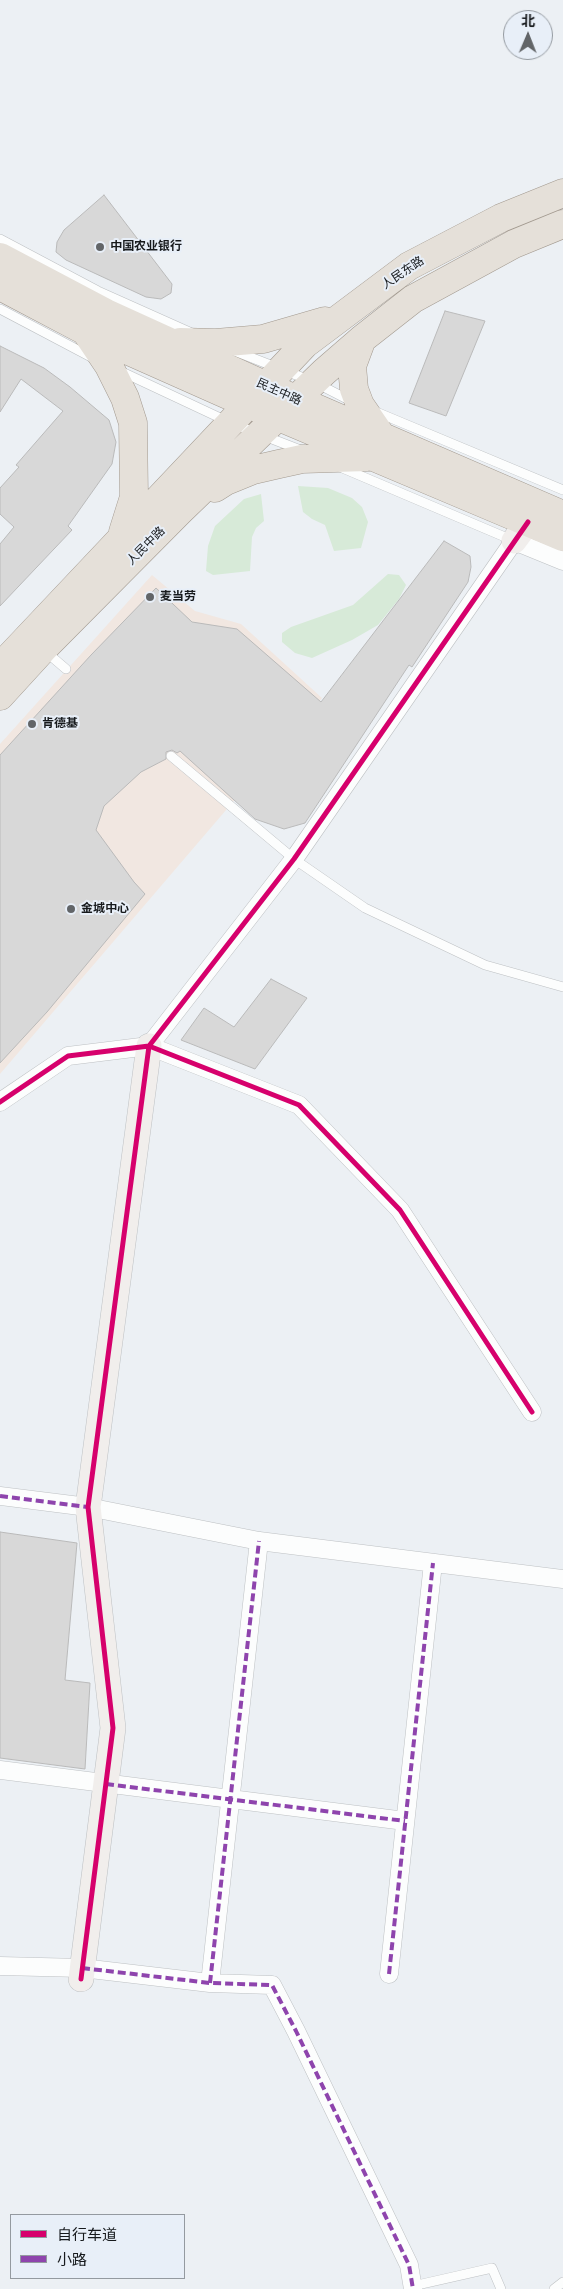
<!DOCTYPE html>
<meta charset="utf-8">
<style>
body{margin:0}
#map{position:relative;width:563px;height:2289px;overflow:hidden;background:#ecf0f4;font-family:Lora,"Noto Sans SC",serif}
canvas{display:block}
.legend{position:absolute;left:10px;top:2214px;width:175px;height:65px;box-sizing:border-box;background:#e8eff8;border:1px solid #949aa0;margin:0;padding:6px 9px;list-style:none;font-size:15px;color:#171a1d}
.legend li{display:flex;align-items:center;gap:10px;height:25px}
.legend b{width:25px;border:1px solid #949aa0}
.north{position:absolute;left:503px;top:10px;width:50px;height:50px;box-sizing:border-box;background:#e8eff8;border:1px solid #949aa0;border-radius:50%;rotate:1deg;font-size:14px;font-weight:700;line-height:20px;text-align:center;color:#171a1d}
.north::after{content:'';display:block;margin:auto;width:18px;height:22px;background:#626568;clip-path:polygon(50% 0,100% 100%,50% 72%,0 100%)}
</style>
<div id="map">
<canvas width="563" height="2289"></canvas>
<ul class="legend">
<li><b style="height:6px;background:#d6006c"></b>自行车道</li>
<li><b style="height:6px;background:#8e44ad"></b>小路</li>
</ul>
<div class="north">北</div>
</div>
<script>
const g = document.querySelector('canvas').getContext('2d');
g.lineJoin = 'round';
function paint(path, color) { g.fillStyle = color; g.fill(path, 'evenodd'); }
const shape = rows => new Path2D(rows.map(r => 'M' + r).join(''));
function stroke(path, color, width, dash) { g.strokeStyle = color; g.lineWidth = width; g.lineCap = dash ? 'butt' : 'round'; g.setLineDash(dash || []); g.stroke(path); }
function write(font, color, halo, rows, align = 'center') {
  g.font = font + ' Lora,"Noto Sans SC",serif'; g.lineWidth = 4; g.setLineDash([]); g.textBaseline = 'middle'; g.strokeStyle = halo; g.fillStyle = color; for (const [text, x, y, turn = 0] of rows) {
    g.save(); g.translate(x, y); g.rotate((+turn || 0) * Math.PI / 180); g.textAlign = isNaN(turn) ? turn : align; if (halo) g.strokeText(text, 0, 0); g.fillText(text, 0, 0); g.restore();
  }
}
const commercial = shape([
 [152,575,195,611,241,624,322,698,0,1074,0,744]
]);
const green = shape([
 [298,486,328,488,352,498,362,507,368,522,361,548,334,551,325,525,312,519,303,512],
 [261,494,264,521,256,528,252,537,250,571,213,575,206,571,208,546,215,526,244,499],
 [388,574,399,575,406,585,399,599,378,625,352,640,312,658,295,653,282,642,282,633,291,627,353,605]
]);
const building = shape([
 [104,195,172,284,171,293,161,299,146,297,66,260,56,252,57,242,64,230,104,195],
 [445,311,485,321,446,416,409,403,445,311],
 [0,346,44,368,70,387,109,420,116,442,112,464,68,526,72,530,0,606,0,544,14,527,0,514,0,488,19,467,16,465,63,411,21,379,0,412,0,346],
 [444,541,470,556,471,567,468,582,412,667,409,665,305,823,284,829,255,819,180,751,177,753,172,750,166,752,166,759,141,772,104,806,96,830,134,882,145,894,47,1012,0,1063,0,755,91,655,156,588,192,622,237,629,321,702,444,541],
 [271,979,307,998,255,1069,181,1040,204,1008,234,1027,271,979],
 [0,1532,77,1543,65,1680,90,1683,85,1769,0,1758,0,1532]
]);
const lane = shape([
 [0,239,98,291,192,333],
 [0,309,93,358],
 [232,350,314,382,351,401],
 [118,370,231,423,303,451],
 [374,411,563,490],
 [340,467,512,540],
 [45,651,66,669],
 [171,756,294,859,365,908,485,965,563,987],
 [413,2286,492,2268,501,2289],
 [554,2289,563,2282]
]);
const street = shape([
 [149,1046,294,859,514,541,563,561],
 [0,1102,68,1056,149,1046,299,1105,400,1210,532,1412],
 [0,1496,88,1507,259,1541,563,1579],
 [0,1770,405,1821],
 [0,1966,82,1968,210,1983,272,1985,296,2031,409,2265,413,2289],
 [389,1974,433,1563],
 [210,1983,259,1541]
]);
const secondary = shape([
 [514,541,528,522],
 [81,1979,113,1728,88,1507,149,1046]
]);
const primary = shape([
 [0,257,106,313,295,399,563,515],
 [0,286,95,336,248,404,563,537],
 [86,332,109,366,125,398,133,423,134,497,123,532],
 [362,339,352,366,354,389,360,405,382,437],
 [180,342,216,343,263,339,325,321],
 [215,488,226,481,253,470,279,464,302,459,367,457],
 [0,667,305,344,409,266,501,218,563,193],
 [0,696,43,649,179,512,324,372,362,339,413,299,514,244,563,224]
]);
const quiet = shape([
 [0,1496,88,1507],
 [106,1784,405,1821],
 [82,1968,210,1983,272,1985,296,2031,409,2265,413,2289],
 [389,1974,433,1563],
 [210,1983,259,1541]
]);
const cycleway = shape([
 [0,1102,68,1056,149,1046,299,1105,400,1210,532,1412],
 [81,1979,113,1728,88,1507,149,1046,294,859,528,522]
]);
const markers = [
 [100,247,5,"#626568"],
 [150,597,5,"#626568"],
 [32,724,5,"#626568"],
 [71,909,5,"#626568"]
];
const poiNames = [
 ["中国农业银行",110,247],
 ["麦当劳",160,597],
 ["肯德基",42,724],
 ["金城中心",81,909]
];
const streetNames = [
 ["人民东路",403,273,-34],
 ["民主中路",279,392,24],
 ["人民中路",146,546,-45]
];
paint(commercial, '#f1e7e1');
paint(green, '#d7ead8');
paint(building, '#d8d8d8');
stroke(building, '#bababa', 1);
stroke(lane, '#bdc0c3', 10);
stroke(street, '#bdc0c3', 19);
stroke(secondary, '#bdc0c3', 26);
stroke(primary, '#a2998f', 29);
stroke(lane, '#fcfdfd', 9);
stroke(street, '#fcfdfd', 18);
stroke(secondary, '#f1eeec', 25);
stroke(primary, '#e5e0d9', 28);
stroke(quiet, '#8e44ad', 4, [8, 4]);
stroke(cycleway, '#d6006c', 5);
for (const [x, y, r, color] of markers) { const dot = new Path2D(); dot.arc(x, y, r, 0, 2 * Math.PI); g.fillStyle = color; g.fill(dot); stroke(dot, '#e8eff8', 2); }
write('bold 12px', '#171a1d', '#e8eff8', poiNames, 'left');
write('12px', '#171a1d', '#e8eff8', streetNames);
</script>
